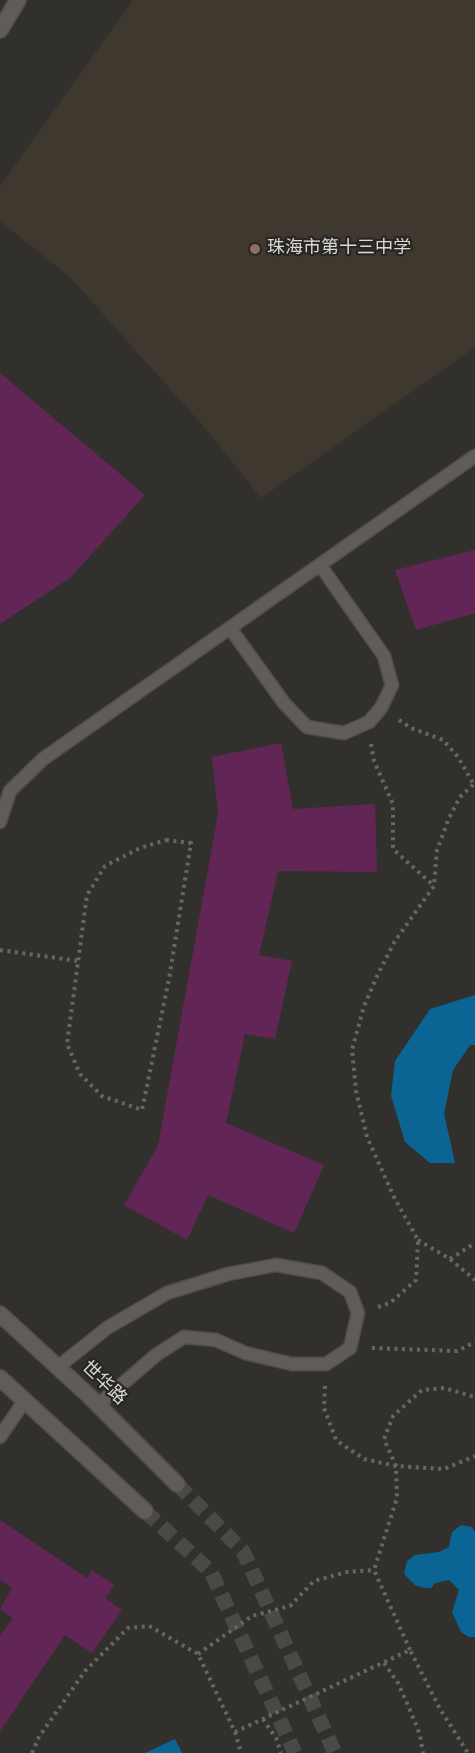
<!DOCTYPE html>
<meta charset="utf-8">
<style>
body{margin:0}
canvas{display:block;background:#32302c}
</style>
<canvas width="475" height="1753"></canvas>
<script>
const g = document.querySelector('canvas').getContext('2d');
g.lineJoin = 'round';
function paint(path, color) { g.fillStyle = color; g.fill(path, 'evenodd'); }
const shape = rows => new Path2D(rows.map(r => 'M' + r).join(''));
function stroke(path, color, width, dash) { g.strokeStyle = color; g.lineWidth = width; g.lineCap = dash ? 'butt' : 'round'; g.setLineDash(dash || []); g.stroke(path); }
function write(font, color, halo, rows, align = 'center') {
  g.font = font + ' Overpass,"Noto Sans SC",sans-serif'; g.lineWidth = 4.5; g.setLineDash([]); g.textBaseline = 'middle'; g.strokeStyle = halo; g.fillStyle = color; for (const [text, x, y, turn = 0] of rows) {
    g.save(); g.translate(x, y); g.rotate((+turn || 0) * Math.PI / 180); g.textAlign = isNaN(turn) ? turn : align; if (halo) g.strokeText(text, 0, 0); g.fillText(text, 0, 0); g.restore();
  }
}
const built = shape([
 [133,0,475,0,475,347,261,498,206,429,70,277,0,221,0,186]
]);
const water = shape([
 [475,995,475,1045,470,1045,453,1070,444,1114,455,1163,430,1163,405,1142,391,1096,395,1061,430,1009],
 [461,1525,472,1527,475,1532,475,1637,469,1637,461,1632,452,1612,459,1590,449,1580,435,1583,431,1588,424,1588,415,1585,404,1574,407,1561,415,1555,439,1552,449,1547,452,1532],
 [175,1739,182,1753,145,1753]
]);
const building = shape([
 [0,373,145,495,71,577,0,624],
 [475,550,475,613,416,630,395,570],
 [281,743,293,809,375,804,377,872,278,871,259,955,292,961,275,1039,245,1034,226,1123,324,1165,294,1233,208,1195,187,1240,124,1205,158,1146,218,814,212,757],
 [0,1520,87,1578,92,1570,114,1585,105,1598,122,1610,92,1653,65,1635,0,1731,0,1636,13,1618,0,1609,12,1588,0,1580]
]);
const tertiaryTunnel = shape([
 [177,1484,243,1551,335,1753],
 [145,1511,211,1572,295,1753]
]);
const path = shape([
 [399,720,411,728,443,740,458,757,474,785],
 [371,744,374,761,393,804,393,849,434,886],
 [166,840,191,843,169,979,142,1110,102,1096,80,1074,67,1044,87,895,105,866,140,848,166,840],
 [0,950,78,961],
 [418,1240,450,1259,475,1280],
 [450,1259,475,1243],
 [378,1307,390,1303,416,1280,418,1240,394,1197,367,1137,356,1091,352,1050,364,1006,378,974,395,941,434,886,437,850,449,818,460,797,475,783],
 [372,1348,457,1351,475,1342],
 [325,1386,324,1408,336,1440,364,1459,396,1466,444,1469,475,1456],
 [410,1650,374,1570,397,1498,396,1466,384,1439,393,1416,422,1390,444,1388,475,1397],
 [198,1654,252,1616,290,1606,314,1581,347,1572,374,1570],
 [384,1663,398,1683,410,1710,420,1735,423,1753],
 [263,1719,276,1738,281,1753],
 [235,1732,241,1753],
 [32,1753,39,1737,85,1671,128,1628,149,1626,198,1654,235,1732,410,1650,440,1709,468,1753]
]);
const service = shape([
 [230,628,284,703,307,727,344,733,369,722,381,708,392,685,384,656,320,565],
 [0,822,10,791,43,759,475,456],
 [58,1367,107,1328,167,1293,228,1274,276,1265,322,1273,350,1292,358,1313,350,1348,326,1364,292,1364,245,1353,216,1340,184,1337,156,1355,98,1405],
 [0,1437,25,1400]
]);
const tertiary = shape([
 [0,1314,87,1394,177,1484],
 [0,1378,145,1511]
]);
const secondary = shape([
 [0,30,18,0]
]);
const markers = [
 [255,249,6,"#8d6e63"]
];
const poiNames = [
 ["珠海市第十三中学",267,249]
];
const streetNames = [
 ["世华路",103,1384,44]
];
paint(built, '#3e382f');
paint(water, '#0a6594');
paint(building, '#622656');
stroke(tertiaryTunnel, '#4b4946', 15, [15, 8]);
stroke(service, '#504e4a', 15);
stroke(tertiary, '#504e4a', 18);
stroke(secondary, '#504e4a', 18);
stroke(path, '#686663', 4, [3, 4.5]);
stroke(service, '#605d59', 12);
stroke(tertiary, '#605d59', 15);
stroke(secondary, '#605d59', 15);
for (const [x, y, r, color] of markers) { const dot = new Path2D(); dot.arc(x, y, r, 0, 2 * Math.PI); g.fillStyle = color; g.fill(dot); stroke(dot, '#282622', 2); }
write('18px', '#dad8d6', '#282622', poiNames, 'left');
write('18px', '#dad8d6', '#282622', streetNames);
</script>
